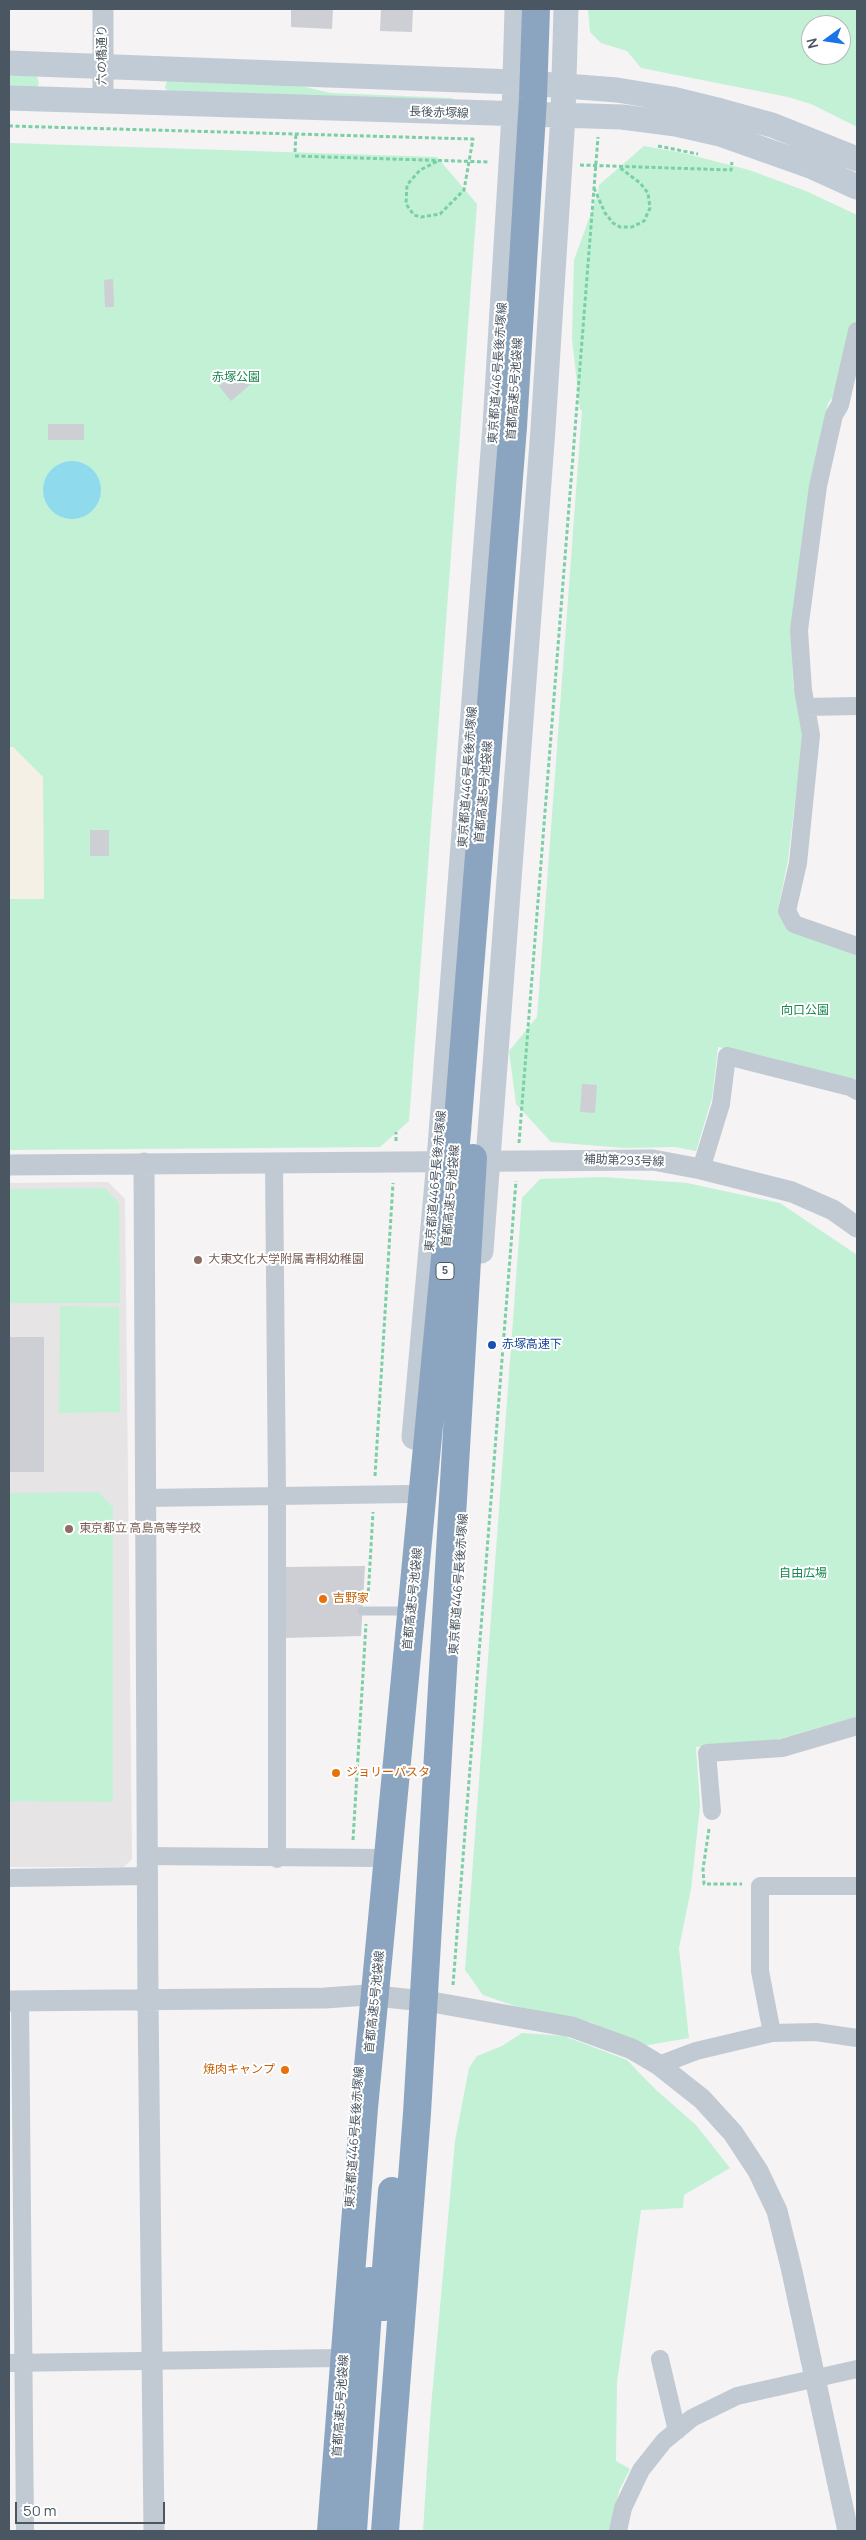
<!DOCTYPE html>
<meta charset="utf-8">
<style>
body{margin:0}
#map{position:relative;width:866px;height:2540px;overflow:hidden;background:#f5f3f3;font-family:Manrope,sans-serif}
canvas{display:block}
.frame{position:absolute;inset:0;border:10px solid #4a5661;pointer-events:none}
.north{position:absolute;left:801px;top:15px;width:50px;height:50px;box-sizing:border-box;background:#fff;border:1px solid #b7bbc0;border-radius:50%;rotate:256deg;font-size:14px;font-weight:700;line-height:20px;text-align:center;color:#4a5661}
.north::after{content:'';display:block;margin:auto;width:18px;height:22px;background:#1a73e8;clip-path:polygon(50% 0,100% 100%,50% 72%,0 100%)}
.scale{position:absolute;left:15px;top:2502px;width:150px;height:22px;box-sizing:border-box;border:2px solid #4a5661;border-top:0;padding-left:6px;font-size:15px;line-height:18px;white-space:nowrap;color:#4a5661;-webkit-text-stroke:4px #fff;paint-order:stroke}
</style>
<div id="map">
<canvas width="866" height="2540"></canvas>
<div class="frame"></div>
<div class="north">N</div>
<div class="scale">50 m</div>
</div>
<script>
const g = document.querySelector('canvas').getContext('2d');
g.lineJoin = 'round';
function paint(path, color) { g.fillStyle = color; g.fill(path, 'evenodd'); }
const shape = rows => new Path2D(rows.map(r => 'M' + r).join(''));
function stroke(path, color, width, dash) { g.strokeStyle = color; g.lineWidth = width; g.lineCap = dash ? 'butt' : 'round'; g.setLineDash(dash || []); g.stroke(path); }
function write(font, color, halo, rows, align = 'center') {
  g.font = font + ' Manrope,"Noto Sans JP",sans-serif'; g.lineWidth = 4; g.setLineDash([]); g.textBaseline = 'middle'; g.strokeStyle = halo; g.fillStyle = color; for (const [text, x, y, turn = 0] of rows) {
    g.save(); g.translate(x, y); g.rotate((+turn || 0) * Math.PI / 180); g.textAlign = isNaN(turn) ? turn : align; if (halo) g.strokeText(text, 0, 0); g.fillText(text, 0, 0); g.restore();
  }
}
const education = shape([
 [108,1182,125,1199,132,1859,124,1867,9,1867,9,1183]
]);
const green = shape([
 [588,9,857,9,857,127,811,104,788,97,641,68,627,51,601,43,590,32],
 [811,25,841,25,841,55,811,55],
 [9,73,37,76,39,84,37,87,9,87],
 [167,81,288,83,331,93,453,98,452,103,169,92,165,88],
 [9,143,437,157,477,204,409,1121,380,1147,9,1150],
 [644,146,683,153,749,170,806,191,857,215,857,321,851,328,836,394,828,403,809,492,791,628,793,685,803,734,788,860,778,910,789,929,857,953,857,1081,761,1055,718,1047,712,1098,696,1151,675,1147,624,1148,551,1142,516,1104,509,1051,537,1017,582,410,580,410,572,339,574,260,598,194,599,185],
 [603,1177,687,1183,780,1203,857,1255,857,1717,768,1742,696,1747,700,1806,691,1889,679,1948,689,2038,643,2046,590,2022,515,2006,483,1995,465,1970,522,1198,540,1179],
 [105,1188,119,1203,120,1303,9,1303,9,1189],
 [60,1306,119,1307,120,1412,59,1413],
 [99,1492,113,1508,113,1802,9,1801,9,1493],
 [522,2033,564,2036,627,2060,655,2089,696,2125,730,2168,684,2195,683,2208,641,2210,617,2382,616,2461,630,2469,619,2491,610,2531,423,2531,431,2407,455,2141,469,2068,477,2056,502,2046]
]);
const sand = shape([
 [9,747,13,747,43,777,44,899,9,899]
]);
const water = shape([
 '43 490a29 29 0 1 1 58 0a29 29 0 1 1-58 0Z'
]);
const building = shape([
 [291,9,333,9,332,29,291,27],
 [381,9,413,9,412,32,380,31],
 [113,279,114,307,105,307,104,280],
 [239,370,251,384,231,401,219,386],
 [48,424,84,424,84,440,48,440],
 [90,830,109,830,109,856,90,856],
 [582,1084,597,1085,595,1113,580,1112],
 [9,1337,44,1337,44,1472,9,1472],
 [365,1566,361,1636,284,1638,283,1567]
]);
const path = shape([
 [9,126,473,139,464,190,440,214,421,217,414,215,406,204,407,185,420,170,438,161],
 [658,146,698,154],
 [295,152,296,133],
 [295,156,489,162],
 [580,165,731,170,732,162],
 [594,188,605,213,613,223,620,227,632,227,644,221,650,208,648,193,640,183,619,167],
 [396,1141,396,1132],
 [519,1143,598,137],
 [375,1476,393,1183],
 [368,1598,373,1512],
 [709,1829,703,1869,704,1884,742,1884],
 [353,1840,366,1624],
 [453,1985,516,1181]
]);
const service = shape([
 [362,1611,399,1611]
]);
const minor = shape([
 [857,331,840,405,834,415,818,486,799,630,803,690,811,735,798,863,787,911,794,924,857,946],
 [807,707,857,706],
 [274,1163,277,1496,277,1859],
 [701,1169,721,1104,727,1056,850,1087,857,1091],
 [146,1498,409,1494],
 [712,1811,707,1753,782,1748,857,1726],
 [147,1856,378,1858],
 [9,1878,148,1876],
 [20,2001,25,2531],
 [772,2033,760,1971,760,1886,857,1886],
 [659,2065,696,2051,772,2033,816,2032,857,2038],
 [660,2359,677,2431],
 [9,2363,338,2358],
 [618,2531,623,2508,641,2470,664,2441,692,2418,737,2396,857,2369]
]);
const tertiary = shape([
 [103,102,103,9],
 [144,1163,148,2001,154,2531],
 [9,1165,653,1160,701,1169,792,1192,833,1210,857,1227],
 [9,2001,325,1998,367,1995,432,2002,572,2027,632,2049,659,2065,702,2099,733,2133,758,2171,777,2211,791,2267,848,2531]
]);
const secondary = shape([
 [9,63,515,82,617,90,672,99,721,111,772,125,857,159],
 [9,98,622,117,676,124,720,134,813,167,857,187],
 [481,1251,543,429,563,115,566,9],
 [414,1437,439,1160,495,425,514,115,517,9]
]);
const motorway = shape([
 [383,2307,392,2191],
 [331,2531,364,2108,457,1132,513,427,533,98,536,9],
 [353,2531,370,2281],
 [385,2531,417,2113,473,1158]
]);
const markers = [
 [198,1260,5,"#8d6e63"],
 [492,1345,5,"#1a4fb4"],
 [69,1529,5,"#8d6e63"],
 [323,1599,5,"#e8710a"],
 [336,1773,5,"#e8710a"],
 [285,2070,5,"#e8710a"]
];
const shields = [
 [445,1271,18]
];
const shieldNames = [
 ["5",445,1271]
];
const streetNames = [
 ["六の橋通り",103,55,-90],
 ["長後赤塚線",439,113,2],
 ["東京都道446号長後赤塚線",498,373,-86],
 ["首都高速5号池袋線",515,389,-86],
 ["東京都道446号長後赤塚線",468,777,-86],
 ["首都高速5号池袋線",484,792,-85],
 ["補助第293号線",624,1161,2],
 ["東京都道446号長後赤塚線",436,1181,-85],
 ["首都高速5号池袋線",451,1196,-85],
 ["東京都道446号長後赤塚線",459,1584,-86],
 ["首都高速5号池袋線",413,1599,-84],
 ["首都高速5号池袋線",375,2002,-84],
 ["東京都道446号長後赤塚線",355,2137,-86],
 ["首都高速5号池袋線",341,2406,-86]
];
const parkNames = [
 ["赤塚公園",236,378],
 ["向口公園",805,1011],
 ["自由広場",803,1574]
];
const educationNames = [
 ["大東文化大学附属青桐幼稚園",208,1260],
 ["東京都立 高島高等学校",79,1529]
];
const transitNames = [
 ["赤塚高速下",502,1345]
];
const foodNames = [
 ["吉野家",333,1599],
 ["ジョリーパスタ",346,1773],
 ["焼肉キャンプ",275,2070,"right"]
];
paint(education, '#e6e4e5');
paint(green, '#c3f1d5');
paint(sand, '#f5f0e5');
paint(water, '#90daee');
paint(building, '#cdcfd5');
stroke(path, '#7ad0a6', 3, [4, 2.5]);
stroke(service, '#c1cad2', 9);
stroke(minor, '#c1cad2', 18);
stroke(tertiary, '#c1cad2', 21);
stroke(secondary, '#c1cbd6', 25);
stroke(motorway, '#8ba5c1', 28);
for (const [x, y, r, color] of markers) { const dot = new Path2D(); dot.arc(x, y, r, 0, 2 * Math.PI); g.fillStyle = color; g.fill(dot); stroke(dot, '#fff', 2); }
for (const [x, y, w] of shields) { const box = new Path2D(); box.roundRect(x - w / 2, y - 8.5, w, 17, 4); g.fillStyle = '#fff'; g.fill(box); stroke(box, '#4a5661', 1); }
write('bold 11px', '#4a5661', null, shieldNames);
write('12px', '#4a5661', '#fff', streetNames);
write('12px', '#17864f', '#fff', parkNames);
write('12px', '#785e54', '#fff', educationNames, 'left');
write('12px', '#164399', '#fff', transitNames, 'left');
write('12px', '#c56008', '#fff', foodNames, 'left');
</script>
